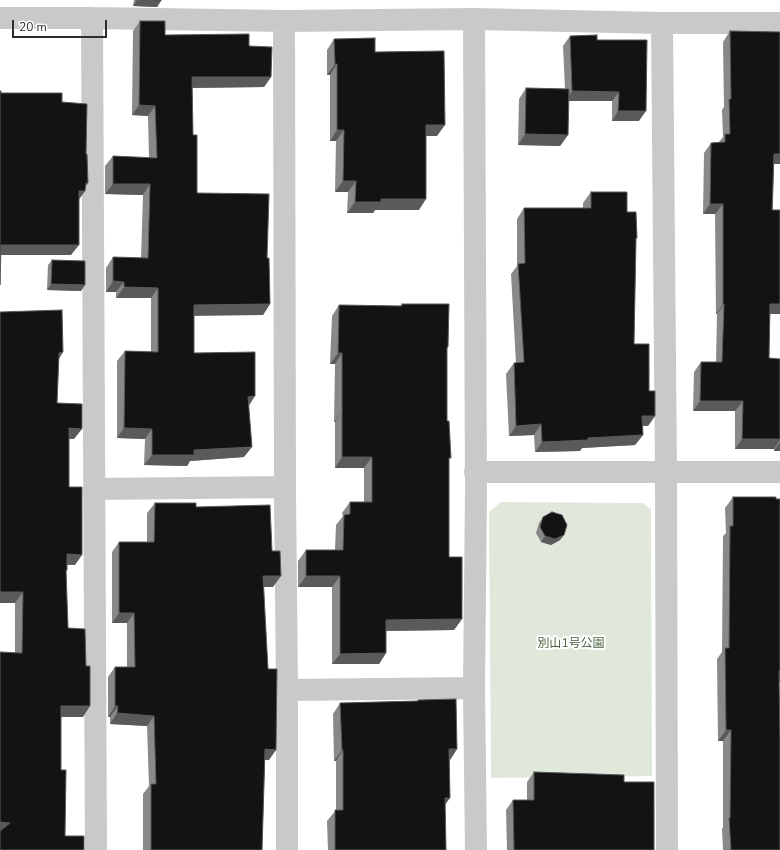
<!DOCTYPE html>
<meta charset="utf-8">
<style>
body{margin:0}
#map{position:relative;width:780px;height:850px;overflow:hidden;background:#fff;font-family:"Nunito Sans",sans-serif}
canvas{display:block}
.scale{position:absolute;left:12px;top:20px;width:95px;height:18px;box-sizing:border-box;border:2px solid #2c2c2c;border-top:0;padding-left:5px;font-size:12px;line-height:14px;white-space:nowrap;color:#2c2c2c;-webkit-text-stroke:3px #fff;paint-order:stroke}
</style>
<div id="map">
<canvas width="780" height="850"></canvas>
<div class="scale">20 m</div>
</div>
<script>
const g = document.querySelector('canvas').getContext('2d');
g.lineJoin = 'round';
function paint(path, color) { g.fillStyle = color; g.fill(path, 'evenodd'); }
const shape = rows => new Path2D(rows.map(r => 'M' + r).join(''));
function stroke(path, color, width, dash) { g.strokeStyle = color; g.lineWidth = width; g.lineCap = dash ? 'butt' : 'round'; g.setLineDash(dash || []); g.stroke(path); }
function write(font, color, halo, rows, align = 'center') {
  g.font = font + ' "Nunito Sans","Noto Sans JP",sans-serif'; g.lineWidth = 4; g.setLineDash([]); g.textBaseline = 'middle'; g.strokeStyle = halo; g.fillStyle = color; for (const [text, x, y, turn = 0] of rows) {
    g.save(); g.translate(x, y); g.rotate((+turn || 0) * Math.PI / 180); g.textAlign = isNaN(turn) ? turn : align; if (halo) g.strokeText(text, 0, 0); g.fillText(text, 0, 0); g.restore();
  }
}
const green = shape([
 [501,502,643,503,651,509,652,776,491,778,489,512]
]);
const minor = shape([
 [0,18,92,18,284,21,474,19,662,23,780,23],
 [92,18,96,850],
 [474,19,476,492,474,688,476,850],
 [284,21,285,491,287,690,287,850],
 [662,23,666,472,667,850],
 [475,472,780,472],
 [94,489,285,487],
 [287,690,474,688]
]);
const wall = shape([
 [134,0,161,0,157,7,133,6],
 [140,21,165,35,249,46,271,77,264,87,192,88,193,135,197,193,267,258,270,304,263,315,194,315,194,353,249,406,244,457,190,461,187,466,144,465,145,439,117,438,117,361,125,351,151,352,151,298,116,298,116,292,106,292,106,268,113,257,141,258,143,195,105,194,105,166,113,156,149,158,148,116,132,115,133,31],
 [730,31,774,164,769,358,780,359,780,451,774,451,774,449,735,449,735,411,693,411,694,372,701,362,716,362,717,314,716,314,715,214,703,214,704,153,711,143,719,142,723,137,722,110,724,107,723,42],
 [570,36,597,40,639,121,612,121,612,101,568,101,568,135,560,146,518,145,519,99,526,88,565,89,563,46],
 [334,39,375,52,437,136,426,136,419,210,375,210,373,213,347,213,348,192,335,192,336,141,330,141,330,75,327,75,327,50],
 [591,192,627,212,636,239,634,344,649,391,655,416,648,426,643,426,643,435,635,445,582,448,580,451,535,452,534,435,509,436,506,374,514,363,516,363,511,274,517,266,517,219,524,208,583,208,583,203],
 [52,260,81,291,47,290,48,265],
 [402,304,448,347,447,349,447,421,449,461,449,557,462,619,454,630,386,631,386,653,379,664,332,664,332,587,298,587,298,561,306,550,335,550,336,525,343,516,342,513,350,502,364,502,364,468,335,468,335,422,334,422,335,364,330,364,332,316,339,305,400,306],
 [0,312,63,352,59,359,57,403,74,439,69,439,69,487,75,565,67,565,67,570,66,572,68,628,83,717,61,717,0,850,15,653,15,603],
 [733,497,779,682,780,850,723,850,722,829,723,827,723,741,718,741,717,659,722,652,723,536,726,533,725,508],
 [155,503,196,507,272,551,273,587,264,587,269,760,265,760,262,850,143,850,143,794,149,786,147,726,110,724,110,717,108,717,108,677,115,667,127,667,127,623,112,623,112,552,119,542,147,542,147,513],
 [543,517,560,540,551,545,541,542,536,533,539,523],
 [418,700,457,749,450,760,445,805,446,850,328,850,327,821,336,810,336,761,334,761,333,714,340,703,417,701],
 [534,772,624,782,654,850,507,850,506,810,513,800,527,800,527,782]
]);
const shadedWall = shape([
 [137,0,161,1,157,7,133,6],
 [335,64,337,64,330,75,327,75],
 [192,77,271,77,264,87,185,88],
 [572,91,619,92,612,101,566,101],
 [139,105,155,106,148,116,132,115],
 [618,111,646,111,639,121,612,121],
 [426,125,445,125,437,136,419,136],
 [337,130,344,130,336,141,330,141],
 [525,134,568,135,560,146,518,145],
 [774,154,780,154,780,164,767,164],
 [343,181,356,181,348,192,335,192],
 [86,183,88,183,82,191,85,191,78,201,79,191],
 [113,184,150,184,143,195,105,194],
 [381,199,426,199,419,210,375,210,373,213,347,213,355,202],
 [710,204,723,204,715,214,703,214],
 [1,245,79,245,71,255,0,255],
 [113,281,124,282,116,292,106,292],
 [51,284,85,285,81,291,47,290],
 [124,287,158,288,151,298,116,298],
 [270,304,263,315,187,316,194,305],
 [723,304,724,304,717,314,716,314],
 [770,304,780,304,780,314,763,314],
 [63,352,56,363,59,353],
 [338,353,342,353,335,364,330,364],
 [255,396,248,407,248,397],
 [700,401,743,401,735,411,693,411],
 [342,411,335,422,334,422],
 [642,416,655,416,648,426,635,426],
 [541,424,534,435,509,436,516,426],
 [69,428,82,429,74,439,61,439],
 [124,428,152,429,145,439,117,438],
 [643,435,635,445,582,448,580,451,535,452,542,442,588,438],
 [742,439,780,439,780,440,774,449,735,449],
 [780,442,780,451,774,451],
 [252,447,244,457,190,461,187,466,144,465,152,455,194,450],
 [342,457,372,457,364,468,335,468],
 [564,535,560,540,551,545,541,542,545,536],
 [67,554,82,555,75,565,60,564],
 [263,576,281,576,273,587,256,587],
 [306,576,340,576,332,587,298,587],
 [0,592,23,592,15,603,0,603],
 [119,613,134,613,127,623,112,623],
 [462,619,454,630,379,631,386,620],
 [386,653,379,664,332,664,340,654],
 [779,671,780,671,780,682,771,682],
 [61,706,90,706,83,717,54,717],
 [115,706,118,706,110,717,108,717],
 [117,713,154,716,147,726,110,724],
 [726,730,731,730,723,741,718,741],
 [265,749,276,750,269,760,258,760],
 [449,749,457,749,450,760],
 [342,750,343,750,336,761,334,761],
 [445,798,450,798,442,809],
 [0,822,10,823,0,833]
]);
const building = shape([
 [137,0,161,0,161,1,137,0],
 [140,21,165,21,165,35,249,34,249,46,272,47,271,77,192,77,193,135,197,135,197,193,269,194,267,258,269,258,270,304,194,305,194,353,255,352,255,396,248,397,252,447,194,450,194,455,152,455,152,429,124,428,125,351,158,352,158,288,124,287,124,282,113,281,113,257,148,258,150,184,113,184,113,156,157,158,155,106,139,105,140,21],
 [730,31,780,32,780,154,774,154,772,210,780,210,780,304,770,304,769,358,780,359,780,439,742,439,743,401,700,401,701,362,722,362,724,304,723,304,723,204,710,204,711,143,725,142,725,134,730,134,729,99,731,99,730,31],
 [597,35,597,40,647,40,646,111,618,111,619,92,572,91,570,36,597,35],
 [375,38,375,52,444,51,445,125,426,125,426,199,381,199,381,202,355,202,356,181,343,181,344,130,337,130,337,64,335,64,334,39,375,38],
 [526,88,569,89,568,135,525,134,526,88],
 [0,91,1,91,1,93,62,93,62,102,87,104,86,154,87,154,88,183,86,183,85,191,79,191,79,245,1,245,0,285,0,91],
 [591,192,627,192,627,212,636,212,637,238,636,238,634,344,649,344,649,391,655,391,655,416,642,416,643,435,588,438,588,440,542,442,541,424,516,426,514,363,524,362,518,264,525,263,524,208,591,208,591,192],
 [52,260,85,261,85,285,51,284,52,260],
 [402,304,449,304,448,347,447,347,447,421,449,421,451,458,449,458,449,557,462,557,462,619,386,620,386,653,340,654,340,576,306,576,306,550,343,550,344,515,350,514,350,502,372,502,372,457,342,457,342,353,338,353,339,305,402,306,402,304],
 [62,310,63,352,59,353,57,403,82,404,82,429,69,428,69,487,82,487,82,555,67,554,67,570,66,570,68,628,85,629,86,666,90,666,90,706,61,706,61,770,66,770,65,836,84,836,84,850,0,850,0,831,10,823,0,822,0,652,22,653,23,592,0,592,0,312,62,310],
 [733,497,776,497,776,499,780,499,780,671,779,671,780,740,780,850,731,850,729,818,730,818,731,730,726,730,725,648,729,648,730,526,733,526,733,497],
 [155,503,196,503,196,507,270,505,272,551,280,551,281,576,263,576,268,669,277,669,276,750,265,749,262,850,151,850,151,784,156,784,154,716,117,713,118,706,115,706,115,667,135,667,134,613,119,613,119,542,154,542,155,503],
 [552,512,562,515,567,525,564,535,555,539,545,536,540,527,543,517,552,512],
 [456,699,457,749,449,749,450,798,445,798,446,850,335,850,335,810,343,810,343,750,342,750,340,703,418,701,418,700,456,699],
 [534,772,624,775,624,782,654,782,654,850,514,850,513,800,534,800,534,772]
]);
const parkNames = [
 ["別山1号公園",571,644]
];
paint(green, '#e0e8db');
stroke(minor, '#c9c9c9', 22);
paint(wall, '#898989');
paint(shadedWall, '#5a5a5a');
paint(building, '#131313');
stroke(building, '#5a5a5a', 1);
write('12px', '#4a623f', '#fff', parkNames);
</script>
